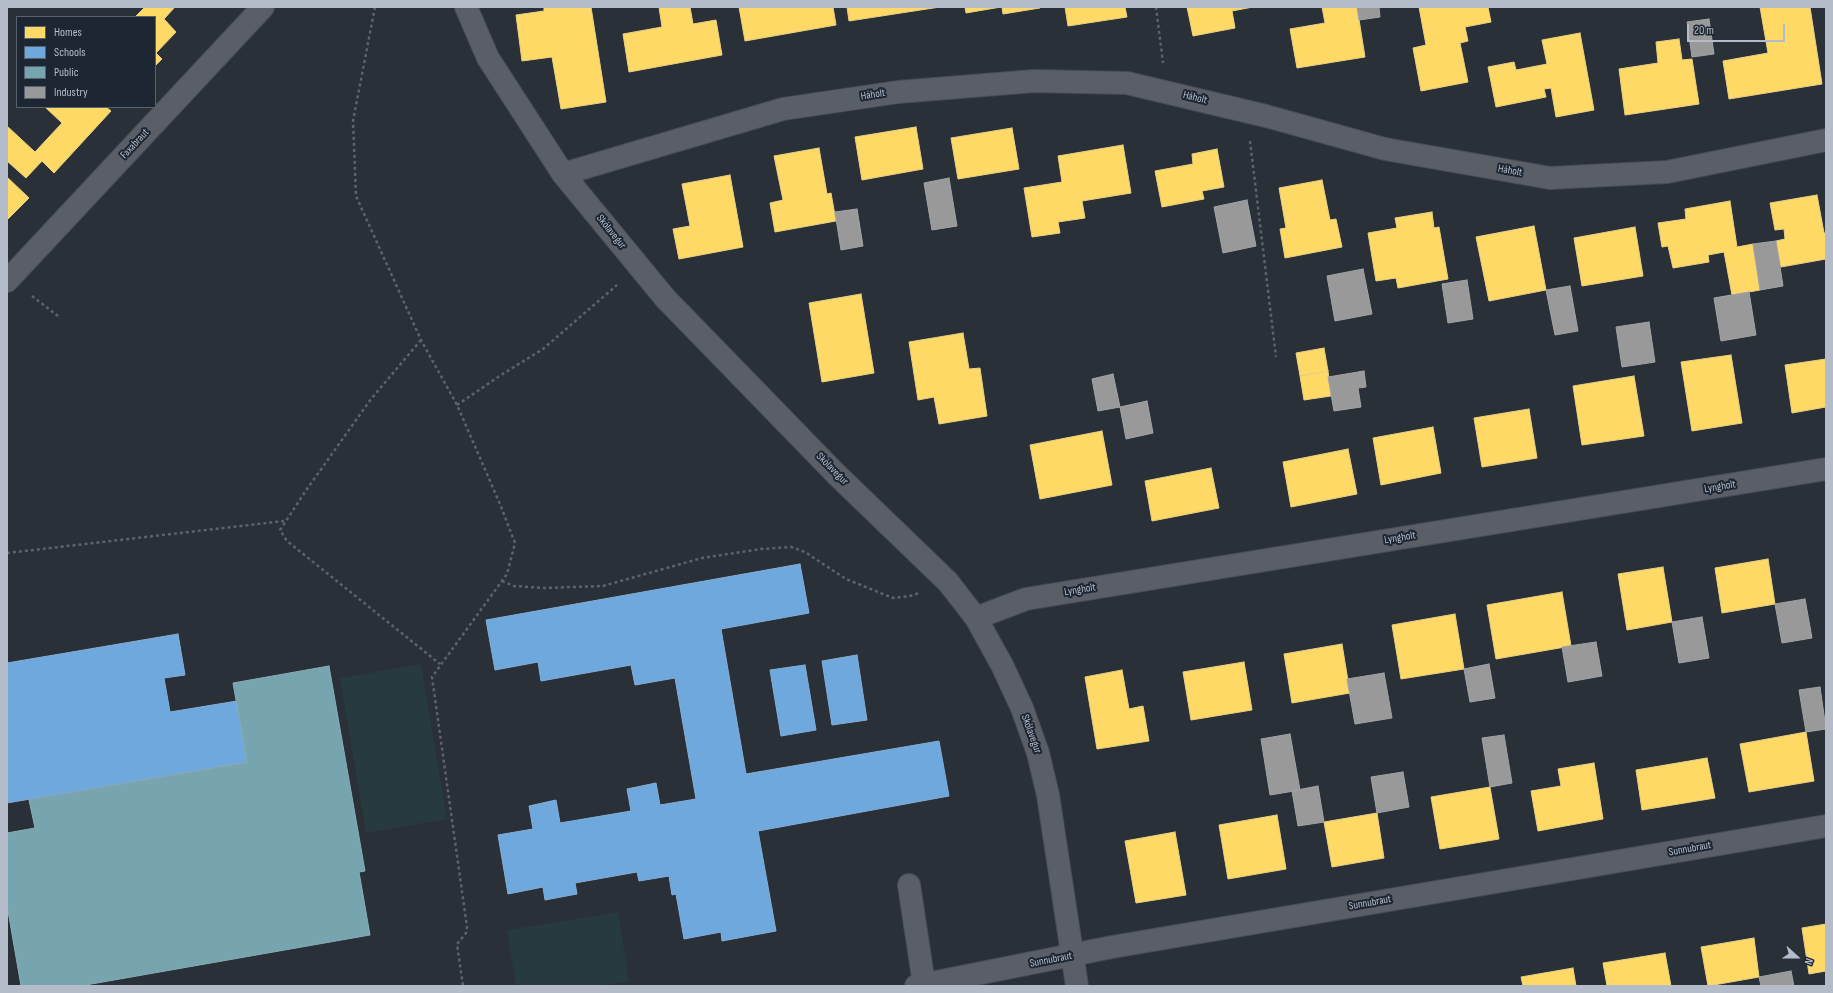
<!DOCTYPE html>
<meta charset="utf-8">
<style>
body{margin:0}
#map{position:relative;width:1833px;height:993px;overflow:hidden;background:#2a3038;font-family:"Sofia Sans Condensed",sans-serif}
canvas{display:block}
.frame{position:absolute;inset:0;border:8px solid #b4bcc9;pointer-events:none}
.legend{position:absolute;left:16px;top:16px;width:140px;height:92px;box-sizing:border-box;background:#1d2633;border:1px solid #59626f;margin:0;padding:5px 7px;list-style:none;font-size:12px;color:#b4bcc9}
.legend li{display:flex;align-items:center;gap:8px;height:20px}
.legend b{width:20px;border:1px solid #59626f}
.north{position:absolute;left:1777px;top:937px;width:40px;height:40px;-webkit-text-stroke:3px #1d2633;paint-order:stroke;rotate:111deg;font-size:11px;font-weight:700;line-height:16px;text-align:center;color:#b4bcc9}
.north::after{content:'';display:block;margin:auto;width:14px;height:18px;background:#b4bcc9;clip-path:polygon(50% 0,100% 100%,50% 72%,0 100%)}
.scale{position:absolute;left:1687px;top:24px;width:98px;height:18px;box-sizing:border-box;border:2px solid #b4bcc9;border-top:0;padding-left:5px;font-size:12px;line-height:14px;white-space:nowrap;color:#b4bcc9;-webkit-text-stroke:3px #1d2633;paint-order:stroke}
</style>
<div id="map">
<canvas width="1833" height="993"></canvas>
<div class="frame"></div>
<ul class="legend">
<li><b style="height:11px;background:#ffd966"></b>Homes</li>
<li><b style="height:11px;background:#6fa8dc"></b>Schools</li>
<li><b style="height:11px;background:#76a5af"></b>Public</li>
<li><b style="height:11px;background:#999"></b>Industry</li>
</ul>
<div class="north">N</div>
<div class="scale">20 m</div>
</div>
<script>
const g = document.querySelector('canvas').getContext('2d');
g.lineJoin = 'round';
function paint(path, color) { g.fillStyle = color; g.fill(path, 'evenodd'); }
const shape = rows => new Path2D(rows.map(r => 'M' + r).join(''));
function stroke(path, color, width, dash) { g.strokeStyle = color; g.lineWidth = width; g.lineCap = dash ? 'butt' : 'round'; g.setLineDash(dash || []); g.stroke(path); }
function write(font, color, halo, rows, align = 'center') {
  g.font = font + ' "Sofia Sans Condensed",sans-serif'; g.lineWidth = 4; g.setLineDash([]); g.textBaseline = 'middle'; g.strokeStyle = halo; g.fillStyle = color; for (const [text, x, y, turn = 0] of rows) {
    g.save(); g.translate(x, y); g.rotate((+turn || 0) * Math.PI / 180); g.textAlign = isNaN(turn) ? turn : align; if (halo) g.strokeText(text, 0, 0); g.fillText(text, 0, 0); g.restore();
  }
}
const green = shape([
 [421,664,447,819,366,833,340,678],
 [618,912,629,981,600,986,516,986,507,930]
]);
const homes = shape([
 [145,7,175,7,164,19,176,32,156,53,162,59,155,66,155,17,135,17,145,7],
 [544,7,591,7,606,102,561,109,552,57,522,61,516,15,544,11,544,7],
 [659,7,690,7,693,24,716,20,722,55,629,72,623,34,662,27,659,7],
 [739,7,833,7,836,25,745,41,739,7],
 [847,7,940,7,849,21,847,7],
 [965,7,1001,7,966,13,965,7],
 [1002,7,1040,7,1040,8,1003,14,1002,7],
 [1065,7,1125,7,1127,17,1068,26,1065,7],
 [1187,7,1253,7,1232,11,1235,28,1193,36,1187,7],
 [1322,7,1357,7,1365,57,1297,68,1290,29,1325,23,1322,7],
 [1419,7,1488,7,1491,22,1465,27,1468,41,1460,43,1468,82,1421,91,1413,48,1426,45,1419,7],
 [1760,7,1810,7,1822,84,1729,99,1723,61,1768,53,1760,7],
 [1580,33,1594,110,1556,117,1551,88,1544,89,1546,97,1496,107,1488,67,1514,62,1516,70,1547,64,1542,40,1580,33],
 [1679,39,1682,60,1692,59,1699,104,1625,115,1619,69,1658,63,1656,42,1679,39],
 [45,107,106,107,111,111,54,173,42,161,26,178,7,161,7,126,35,152,62,123,45,107],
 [916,127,923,169,862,180,855,137,916,127],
 [1012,128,1019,169,958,179,951,138,1012,128],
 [1123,145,1131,193,1082,201,1085,218,1058,222,1060,233,1032,237,1024,188,1062,182,1058,156,1123,145],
 [819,148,827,194,831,193,836,221,775,232,770,203,783,200,774,156,819,148],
 [1217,149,1224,187,1202,191,1204,199,1162,207,1155,171,1193,164,1192,154,1217,149],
 [730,175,743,247,679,259,673,229,690,226,682,184,730,175],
 [7,177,29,198,7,220,7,177],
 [1322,180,1330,220,1336,219,1342,247,1285,258,1280,229,1286,228,1279,188,1322,180],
 [1817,195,1824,233,1826,233,1826,259,1781,267,1776,241,1785,239,1784,229,1775,230,1770,203,1817,195],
 [1730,201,1737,247,1753,244,1760,290,1732,295,1724,252,1708,255,1709,262,1673,268,1668,246,1662,247,1658,223,1686,219,1685,209,1730,201],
 [1432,212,1434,228,1439,227,1448,279,1398,288,1396,278,1376,281,1368,233,1397,228,1395,218,1432,212],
 [1534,226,1546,290,1489,301,1476,237,1534,226],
 [1635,227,1643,276,1582,286,1574,238,1635,227],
 [861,294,874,373,822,382,809,303,861,294],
 [963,333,969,369,980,368,987,416,939,424,934,397,918,400,909,342,963,333],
 [1324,348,1328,371,1300,376,1296,353,1324,348],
 [1731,355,1742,423,1692,431,1681,362,1731,355],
 [1826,359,1826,407,1792,413,1785,365,1826,359],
 [1328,371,1331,396,1304,400,1300,376,1328,371],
 [1634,376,1644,436,1582,445,1573,386,1634,376],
 [1529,409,1537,458,1482,467,1474,418,1529,409],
 [1433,427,1441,473,1381,485,1373,438,1433,427],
 [1102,431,1112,485,1040,499,1030,445,1102,431],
 [1348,449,1357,494,1291,507,1283,462,1348,449],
 [1211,468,1219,508,1152,521,1145,481,1211,468],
 [1768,559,1775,604,1722,613,1715,568,1768,559],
 [1663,567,1672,622,1627,630,1618,574,1663,567],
 [1562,592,1571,646,1496,659,1487,605,1562,592],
 [1455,614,1464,669,1401,679,1392,625,1455,614],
 [1342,644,1350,693,1292,703,1284,654,1342,644],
 [1244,662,1252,710,1191,720,1183,672,1244,662],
 [1122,670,1129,709,1143,706,1149,741,1097,749,1085,677,1122,670],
 [1806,732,1814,781,1749,792,1740,744,1806,732],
 [1707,758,1715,798,1642,810,1636,770,1707,758],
 [1594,763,1603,819,1538,831,1531,791,1561,786,1558,769,1594,763],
 [1490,787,1499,839,1440,849,1431,797,1490,787],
 [1377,813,1384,858,1332,867,1324,822,1377,813],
 [1277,815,1286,869,1228,879,1219,825,1277,815],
 [1175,832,1186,895,1136,903,1125,841,1175,832],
 [1826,924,1826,971,1809,974,1802,928,1826,924],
 [1754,938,1759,977,1708,986,1701,947,1754,938],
 [1665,953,1671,986,1607,986,1603,963,1665,953],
 [1573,968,1576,986,1523,986,1521,977,1573,968]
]);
const schools = shape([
 [800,564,809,613,721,629,746,774,939,741,949,796,758,831,776,931,722,941,721,932,684,939,676,894,672,895,669,876,639,881,637,872,575,883,577,894,545,900,543,887,508,894,498,835,533,829,529,806,556,800,560,823,631,811,627,789,656,783,660,805,696,799,675,678,635,685,631,665,541,681,538,662,495,670,486,620,800,564],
 [178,634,185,675,164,678,170,712,237,701,247,762,7,803,7,663,178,634],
 [857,655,867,720,832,725,822,661,857,655],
 [805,665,816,730,781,736,770,670,805,665]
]);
const public = shape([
 [329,666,365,871,359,872,370,935,80,986,21,986,7,905,7,833,35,828,29,800,247,762,233,683,329,666]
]);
const industry = shape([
 [1357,7,1379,7,1380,17,1359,20,1357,7],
 [1709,19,1714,54,1692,57,1687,22,1709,19],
 [949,178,957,226,932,230,924,183,949,178],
 [1247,200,1256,246,1223,253,1214,207,1247,200],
 [857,209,863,246,841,250,835,212,857,209],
 [1776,241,1783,286,1760,290,1753,244,1776,241],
 [1363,269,1372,314,1335,321,1327,276,1363,269],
 [1467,280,1473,319,1448,323,1442,284,1467,280],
 [1570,286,1578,331,1555,335,1546,290,1570,286],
 [1749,292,1756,335,1721,341,1714,298,1749,292],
 [1649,322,1655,362,1622,367,1616,327,1649,322],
 [1364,371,1366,387,1358,388,1361,407,1334,411,1328,377,1364,371],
 [1113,374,1120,407,1098,411,1092,379,1113,374],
 [1147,401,1153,433,1126,439,1120,407,1147,401],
 [1805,599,1812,638,1782,643,1775,604,1805,599],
 [1702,617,1709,658,1679,663,1672,622,1702,617],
 [1596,642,1602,676,1568,682,1562,647,1596,642],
 [1489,664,1495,698,1470,702,1464,669,1489,664],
 [1384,673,1392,718,1355,724,1347,679,1384,673],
 [1820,687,1826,729,1806,732,1799,690,1820,687],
 [1290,734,1300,790,1270,795,1261,739,1290,734],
 [1504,735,1512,783,1490,787,1482,738,1504,735],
 [1403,772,1409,807,1377,813,1371,777,1403,772],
 [1318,786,1324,822,1298,826,1292,791,1318,786],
 [1791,971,1794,986,1761,986,1759,977,1791,971]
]);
const path = shape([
 [375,7,353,121,356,196,421,340,457,405,500,504,515,543,507,574,432,677,467,927,466,933,457,944,463,986],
 [1156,7,1163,63],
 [1250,141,1276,357],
 [32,296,58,316],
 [421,340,371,399,307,489,280,530,287,541,440,664],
 [457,405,501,375,543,349,617,285],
 [7,553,284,521],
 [502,581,514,586,544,588,603,586,702,558,761,549,791,547,805,552,846,579,893,598,910,596,919,593]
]);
const minor = shape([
 [466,7,488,58,563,174,665,298,836,474,948,582,976,618,1002,665,1022,708,1038,753,1048,795,1077,986],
 [563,174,783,109,898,92,1034,81,1127,83,1266,116,1385,149,1550,178,1667,172,1826,140],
 [7,281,263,7],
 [976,618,1026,599,1826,469],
 [909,885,924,984],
 [916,986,1112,947,1826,826]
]);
const streetNames = [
 ["Háholt",873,95,-9],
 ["Háholt",1195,98,14],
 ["Faxabraut",135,144,-47],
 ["Háholt",1510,171,10],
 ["Skólavegur",611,232,51],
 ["Skólavegur",832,469,45],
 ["Lyngholt",1720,487,-9],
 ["Lyngholt",1400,538,-9],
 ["Lyngholt",1080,590,-9],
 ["Skólavegur",1031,734,70],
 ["Sunnubraut",1690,849,-10],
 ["Sunnubraut",1370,903,-10],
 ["Sunnubraut",1051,960,-11]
];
paint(green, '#273a3e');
paint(homes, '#ffd966');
stroke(homes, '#e8d084', 1);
paint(schools, '#6fa8dc');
stroke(schools, '#84aed6', 1);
paint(public, '#76a5af');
stroke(public, '#89acb7', 1);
paint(industry, '#999');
stroke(industry, '#a1a4a7', 1);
stroke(minor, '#484c53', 24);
stroke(path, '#5d636a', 2.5, [3, 3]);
stroke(minor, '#5a5e66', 22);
write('11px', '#b4bcc9', '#1d2633', streetNames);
</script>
